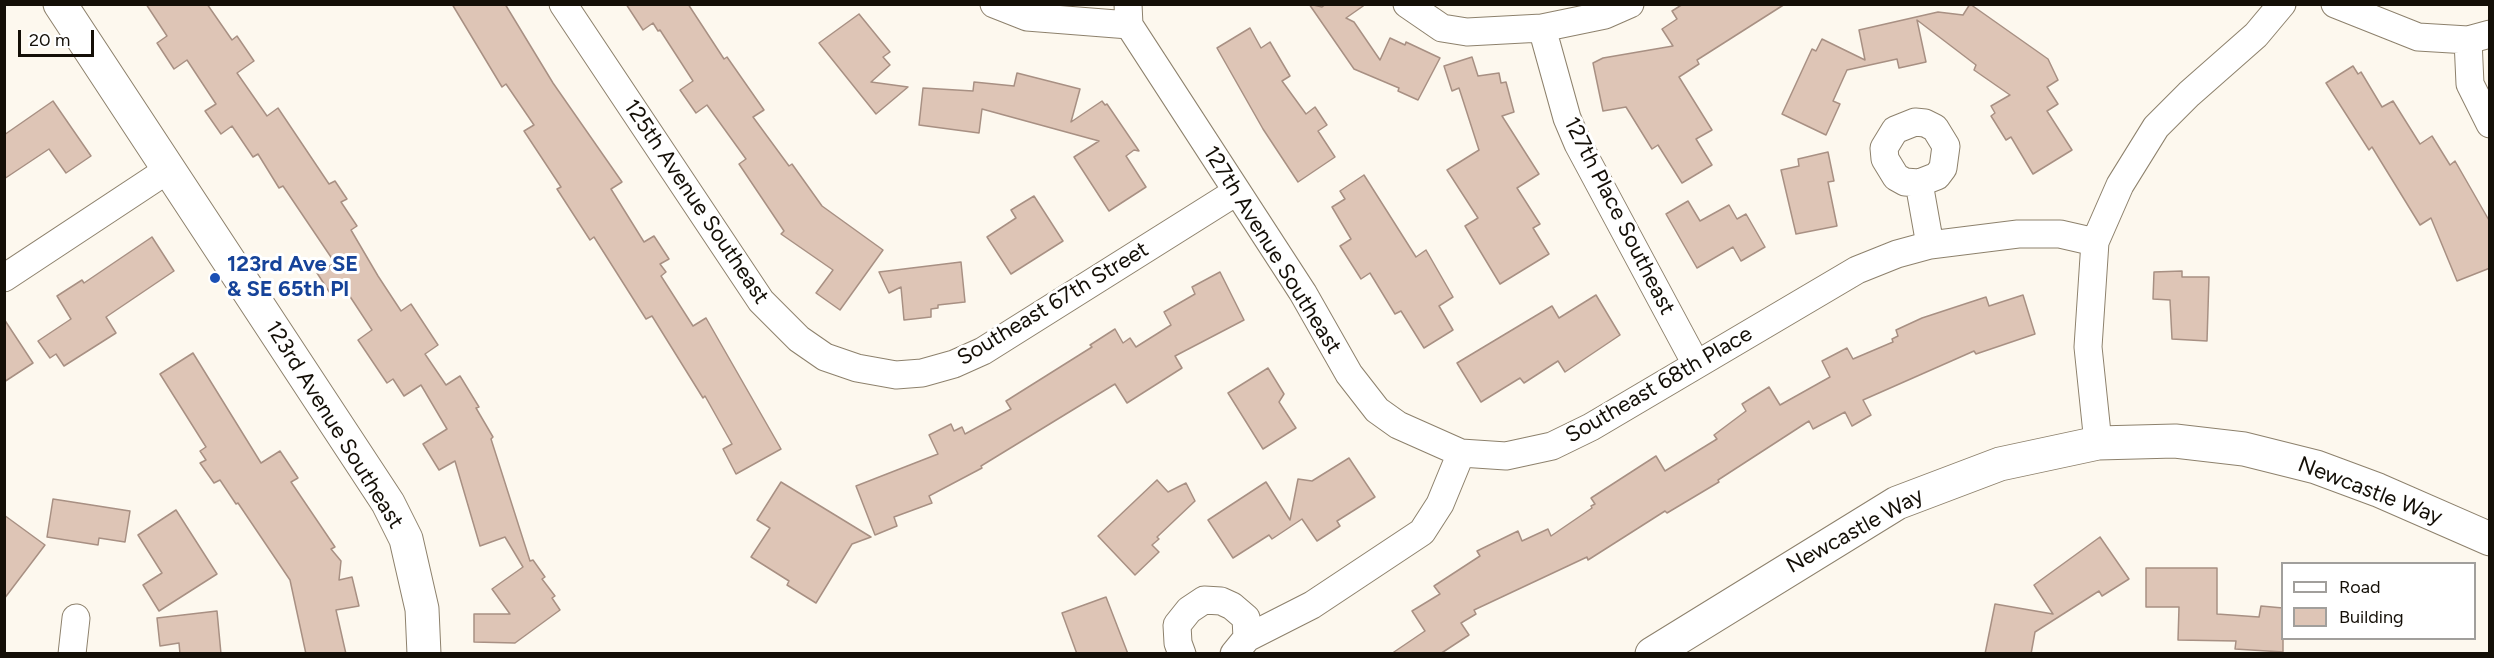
<!DOCTYPE html>
<style>
body{margin:0}
#map{position:relative;width:2494px;height:658px;overflow:hidden;background:#fdf8ee;font-family:Figtree,sans-serif}
canvas{display:block}
.frame{position:absolute;inset:0;border:6px solid #140f07;pointer-events:none}
.legend{position:absolute;left:2281px;top:562px;width:195px;height:78px;box-sizing:border-box;background:#fff;border:2px solid #a19f9c;margin:0;padding:8px 10px;list-style:none;font-size:18px;color:#140f07}
.legend li{display:flex;align-items:center;gap:12px;height:30px}
.legend b{width:30px;border:2px solid #a19f9c}
.scale{position:absolute;left:18px;top:30px;width:76px;height:27px;box-sizing:border-box;border:3px solid #140f07;border-top:0;padding-left:8px;font-size:18px;line-height:21px;white-space:nowrap;color:#140f07;-webkit-text-stroke:4px #fff;paint-order:stroke}
</style>
<div id="map">
<canvas width="2494" height="658"></canvas>
<div class="frame"></div>
<ul class="legend">
<li><b style="height:8px;background:#fff"></b>Road</li>
<li><b style="height:16px;background:#dec5b6"></b>Building</li>
</ul>
<div class="scale">20 m</div>
</div>
<script>
const g = document.querySelector('canvas').getContext('2d');
g.lineJoin = 'round';
function paint(path, color) { g.fillStyle = color; g.fill(path, 'evenodd'); }
const shape = rows => new Path2D(rows.map(r => 'M' + r).join(''));
function stroke(path, color, width, dash) { g.strokeStyle = color; g.lineWidth = width; g.lineCap = dash ? 'butt' : 'round'; g.setLineDash(dash || []); g.stroke(path); }
function write(font, color, halo, rows, align = 'center') {
  g.font = font + ' Figtree,sans-serif'; g.lineWidth = 6; g.setLineDash([]); g.textBaseline = 'middle'; g.strokeStyle = halo; g.fillStyle = color; for (const [text, x, y, turn = 0] of rows) {
    g.save(); g.translate(x, y); g.rotate((+turn || 0) * Math.PI / 180); g.textAlign = isNaN(turn) ? turn : align; if (halo) g.strokeText(text, 0, 0); g.fillText(text, 0, 0); g.restore();
  }
}
const building = shape([
 [146,4,207,4,232,40,237,36,254,61,237,73,267,116,278,108,329,184,335,181,347,199,341,202,357,226,351,230,378,276,401,311,411,304,438,345,425,354,446,385,460,376,479,407,476,408,493,437,491,439,530,561,533,560,545,577,542,579,555,596,552,598,560,610,515,643,474,642,474,614,510,614,492,589,523,567,505,537,480,546,455,461,439,470,423,444,447,429,421,385,404,396,393,379,387,383,358,340,372,330,349,295,346,297,341,290,332,296,317,273,335,263,283,186,279,188,258,154,253,157,232,126,221,134,205,111,216,104,187,60,174,69,157,43,167,36,146,4],
 [452,4,505,4,553,83,622,182,611,189,644,242,654,236,669,259,660,264,666,272,661,276,693,326,706,318,781,449,736,474,723,449,732,444,705,396,703,398,652,316,646,319,594,237,590,240,557,189,561,187,524,131,534,125,506,84,502,87,452,4],
 [626,4,688,4,724,59,727,57,764,110,753,117,789,166,792,164,822,206,883,250,840,310,816,293,833,270,781,234,784,231,739,164,746,159,707,105,696,113,680,90,693,81,660,30,658,31,653,23,643,30,626,4],
 [1309,4,1322,7,1326,4,1366,4,1346,18,1354,22,1380,60,1390,38,1405,45,1406,42,1440,58,1418,100,1398,91,1399,88,1354,69,1309,4],
 [1683,4,1785,4,1697,60,1699,64,1679,77,1712,130,1696,139,1712,165,1682,183,1658,145,1652,149,1626,107,1603,111,1593,63,1603,58,1673,46,1662,29,1677,19,1672,11,1683,4],
 [1970,4,2048,59,2058,80,2047,87,2058,104,2047,111,2072,150,2033,174,2011,137,2006,140,1991,116,1995,113,1991,106,2010,95,1974,70,1976,65,1917,20,1926,62,1899,68,1897,59,1847,70,1833,101,1840,104,1826,135,1782,114,1812,49,1816,51,1822,39,1865,60,1859,30,1938,12,1963,15,1970,4],
 [859,14,890,52,883,57,890,65,871,82,908,87,876,114,819,43,859,14],
 [1250,28,1261,48,1270,42,1290,76,1282,81,1306,114,1315,107,1327,125,1318,131,1335,157,1298,182,1263,129,1217,48,1250,28],
 [1472,57,1478,76,1499,73,1501,83,1506,82,1514,112,1502,116,1539,174,1517,188,1540,224,1533,228,1549,254,1500,284,1465,226,1478,218,1447,170,1479,150,1459,88,1452,91,1444,66,1472,57],
 [2353,66,2358,74,2361,72,2382,107,2393,101,2420,144,2432,136,2450,165,2455,161,2490,222,2490,268,2457,281,2431,218,2420,225,2372,147,2369,150,2326,83,2353,66],
 [1017,73,1080,89,1071,122,1102,101,1105,105,1107,104,1139,151,1134,150,1126,156,1146,187,1109,211,1074,157,1099,141,982,109,979,133,919,125,923,88,973,91,974,82,1014,86,1017,73],
 [53,101,91,156,66,173,49,149,4,179,4,135,53,101],
 [1828,152,1834,181,1828,182,1837,226,1796,234,1781,170,1799,166,1798,159,1828,152],
 [1364,175,1416,257,1426,250,1453,297,1439,306,1453,330,1424,348,1401,311,1395,314,1370,273,1361,279,1340,246,1351,239,1332,207,1345,199,1340,191,1364,175],
 [1034,196,1063,241,1011,274,987,237,1016,218,1011,210,1034,196],
 [1688,201,1700,221,1729,205,1737,219,1746,214,1765,247,1741,261,1733,247,1697,268,1666,214,1688,201],
 [152,237,174,271,106,317,116,333,64,366,56,354,50,358,38,341,71,319,57,296,82,280,84,283,152,237],
 [961,262,965,302,938,305,938,308,931,309,931,317,904,320,901,287,889,293,879,272,961,262],
 [2182,271,2182,277,2209,277,2207,341,2172,339,2170,300,2153,299,2154,272,2182,271],
 [1220,272,1244,320,1175,356,1182,368,1127,403,1115,384,981,466,982,468,929,496,932,503,894,517,897,526,875,535,856,486,938,454,929,435,951,424,954,431,962,427,965,434,1011,409,1006,401,1092,347,1090,345,1115,329,1123,343,1130,338,1136,347,1171,325,1164,312,1195,294,1192,287,1220,272],
 [1596,295,1620,335,1565,372,1558,361,1524,383,1520,378,1481,402,1457,363,1552,306,1559,318,1596,295],
 [2023,295,2035,334,1976,354,1974,351,1863,400,1871,415,1852,426,1845,412,1813,429,1809,421,1718,480,1719,482,1667,513,1665,511,1588,560,1587,557,1474,610,1476,614,1461,623,1469,635,1440,654,1391,654,1425,631,1412,611,1440,594,1434,586,1480,556,1477,551,1518,531,1522,541,1548,529,1551,536,1592,508,1591,506,1595,504,1591,498,1656,456,1665,471,1717,439,1714,435,1746,411,1742,404,1769,387,1780,405,1830,377,1822,361,1847,348,1853,359,1893,342,1892,339,1898,336,1896,330,1922,318,1986,297,1989,306,2023,295],
 [4,319,33,363,4,382,4,319],
 [193,353,261,463,280,451,298,478,291,482,335,547,331,549,341,561,339,580,352,577,359,606,336,610,346,654,306,654,290,580,238,503,236,504,220,480,214,483,200,463,206,460,200,451,206,447,160,374,193,353],
 [1268,368,1284,394,1279,402,1296,428,1263,449,1228,393,1268,368],
 [1349,458,1375,497,1337,521,1340,526,1317,541,1302,519,1272,539,1269,535,1233,558,1208,520,1266,482,1290,520,1298,479,1312,481,1349,458],
 [1157,480,1168,492,1186,483,1195,501,1157,537,1159,539,1152,545,1159,552,1135,575,1098,536,1157,480],
 [781,482,871,537,852,544,816,603,787,585,789,581,751,557,770,528,757,520,781,482],
 [53,499,130,511,125,542,99,538,98,545,47,537,53,499],
 [176,510,217,574,159,611,143,585,162,573,138,535,176,510],
 [4,515,45,545,4,599,4,515],
 [2100,537,2129,579,2102,596,2099,591,2035,632,2031,654,1985,654,1995,604,2053,614,2034,585,2100,537],
 [2146,568,2217,568,2217,614,2259,617,2261,606,2283,608,2283,652,2235,649,2236,641,2178,640,2179,607,2146,607,2146,568],
 [1106,597,1128,654,1077,654,1062,613,1106,597],
 [217,611,221,654,180,654,179,643,160,646,157,618,217,611]
]);
const minor = shape([
 [563,4,761,301,799,339,825,357,857,368,896,375,922,373,954,364,983,351,1236,192],
 [994,4,1027,17,1129,25],
 [1128,4,1129,25,1303,293,1349,374,1377,410,1398,425,1461,453],
 [1407,4,1442,28,1467,32,1542,28,1605,15,1630,4],
 [2335,4,2418,37,2468,40,2490,34],
 [1542,28,1567,118,1578,144,1696,364],
 [2468,40,2470,84,2490,124],
 [1919,183,1905,182,1896,177,1885,159,1884,148,1895,130,1915,122,1925,123,1935,128,1946,146,1943,168,1937,176,1919,183,1930,245],
 [4,278,169,169],
 [2098,443,2088,347,2095,242,2120,185,2156,127,2189,94,2256,35,2282,4],
 [72,654,76,618],
 [1182,654,1178,643,1177,625,1189,610,1204,600,1221,601,1232,606,1246,618,1247,638],
 [1234,654,1247,638,1312,605,1422,532,1440,504,1461,453,1506,456,1552,446,1591,427,1857,270,1897,254,1930,245,2018,234,2060,234,2095,242]
]);
const tertiary = shape([
 [60,4,388,503,406,539,422,609,424,654]
]);
const secondary = shape([
 [1652,654,1897,503,2000,464,2098,443,2175,441,2244,449,2316,467,2378,490,2490,539]
]);
const markers = [
 [215,278,6,"#1a4fb4"]
];
const streetNames = [
 ["125th Avenue Southeast",696,202,56],
 ["127th Place Southeast",1619,216,63],
 ["127th Avenue Southeast",1272,250,58],
 ["Southeast 67th Street",1053,304,-31],
 ["Southeast 68th Place",1659,385,-30],
 ["123rd Avenue Southeast",334,425,58],
 ["Newcastle Way",2370,491,21],
 ["Newcastle Way",1855,531,-29]
];
const transitNames = [
 ["123rd Ave SE",227,265],
 ["& SE 65th Pl",227,290]
];
paint(building, '#dec5b6');
stroke(building, '#a89083', 1.5);
stroke(minor, '#8d816c', 29);
stroke(tertiary, '#8d816c', 35);
stroke(secondary, '#8d816c', 35);
stroke(minor, '#fff', 27);
stroke(tertiary, '#fff', 33);
stroke(secondary, '#fff', 33);
for (const [x, y, r, color] of markers) { const dot = new Path2D(); dot.arc(x, y, r, 0, 2 * Math.PI); g.fillStyle = color; g.fill(dot); stroke(dot, '#fff', 2); }
write('22px', '#140f07', '#fff', streetNames);
write('bold 22px', '#164399', '#fff', transitNames, 'left');
</script>
